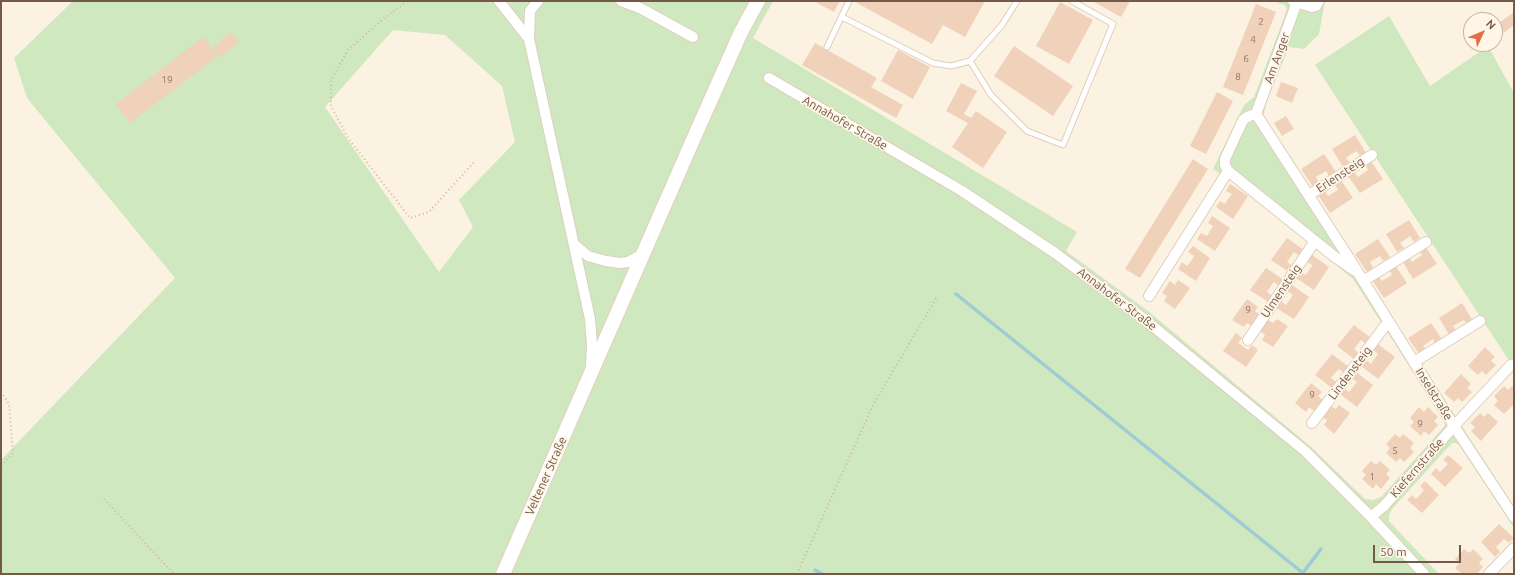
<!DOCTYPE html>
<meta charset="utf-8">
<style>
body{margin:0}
#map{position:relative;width:1515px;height:575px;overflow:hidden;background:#fcf2e1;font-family:Ubuntu,sans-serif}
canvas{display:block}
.frame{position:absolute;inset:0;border:2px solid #725949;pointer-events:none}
.north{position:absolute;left:1463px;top:12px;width:40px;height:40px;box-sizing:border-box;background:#fff6e7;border:1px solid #c7b7a8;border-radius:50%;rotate:46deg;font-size:11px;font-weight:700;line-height:16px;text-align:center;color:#725949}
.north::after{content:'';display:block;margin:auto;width:14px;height:18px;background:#e46f47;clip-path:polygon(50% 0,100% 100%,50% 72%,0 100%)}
.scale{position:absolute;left:1373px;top:545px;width:88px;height:18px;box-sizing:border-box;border:2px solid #725949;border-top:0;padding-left:5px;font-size:12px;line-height:14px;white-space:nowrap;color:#725949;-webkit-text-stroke:3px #fff6e7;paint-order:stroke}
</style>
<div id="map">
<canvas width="1515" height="575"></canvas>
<div class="frame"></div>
<div class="north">N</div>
<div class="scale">50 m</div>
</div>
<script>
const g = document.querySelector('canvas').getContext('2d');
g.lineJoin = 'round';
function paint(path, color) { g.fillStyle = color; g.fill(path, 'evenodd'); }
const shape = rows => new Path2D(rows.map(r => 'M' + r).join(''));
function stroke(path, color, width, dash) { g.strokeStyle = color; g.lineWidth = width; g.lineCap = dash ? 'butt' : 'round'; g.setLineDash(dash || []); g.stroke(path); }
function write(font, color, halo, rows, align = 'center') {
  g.font = font + ' Ubuntu,sans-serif'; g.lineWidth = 3.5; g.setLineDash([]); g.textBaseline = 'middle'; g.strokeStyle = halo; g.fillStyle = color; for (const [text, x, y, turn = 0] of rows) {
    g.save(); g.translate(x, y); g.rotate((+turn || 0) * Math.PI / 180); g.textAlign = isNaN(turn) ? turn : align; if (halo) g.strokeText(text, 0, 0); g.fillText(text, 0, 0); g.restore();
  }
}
const green = shape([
 [73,1,773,1,753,38,1077,232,1066,251,1148,311,1310,446,1365,499,1373,500,1381,497,1442,429,1445,425,1444,420,1353,279,1251,194,1213,169,1244,105,1254,97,1285,15,1287,9,1285,5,1273,1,1325,1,1319,34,1304,49,1289,47,1267,101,1263,117,1514,507,1514,528,1459,445,1456,443,1452,443,1393,508,1389,515,1389,521,1439,574,1,574,1,460,175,278,27,98,14,58],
 [393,30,445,35,502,86,515,142,459,200,473,227,439,272,325,107],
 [1389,16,1430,86,1488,46,1514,93,1514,368,1315,65]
]);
const stream = shape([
 [956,294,1303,573],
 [815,570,822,574],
 [1302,574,1321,549]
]);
const building = shape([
 [818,1,840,1,834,12,817,3],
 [856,1,985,1,965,37,943,25,932,44,855,2],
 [1092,1,1130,1,1121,17],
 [1060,2,1093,20,1069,64,1036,46],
 [1256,4,1276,12,1243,95,1223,87],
 [1514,12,1514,25,1502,34,1496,25],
 [231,32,239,42,221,57,213,47],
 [203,37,218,56,130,123,116,104],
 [815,43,877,78,871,87,903,105,896,118,802,65],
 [1014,46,1073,86,1053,116,994,76],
 [898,50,930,67,913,99,881,81],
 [1281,82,1298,88,1292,103,1276,96],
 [961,83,977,91,964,114,971,118,976,111,1007,132,983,168,952,147,968,123,946,111],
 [1217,92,1233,101,1206,154,1190,146],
 [1286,116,1294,129,1282,136,1274,123],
 [1355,135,1366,153,1360,157,1357,151,1351,154,1346,158,1350,163,1343,167,1332,149],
 [1324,154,1336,172,1329,176,1326,171,1316,177,1319,183,1313,187,1301,169],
 [1193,159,1208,169,1140,278,1125,269],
 [1371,161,1383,179,1360,193,1348,176,1354,171,1358,177,1368,170,1365,165],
 [1341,180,1353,198,1330,213,1318,195,1325,191,1328,196,1338,190,1335,184],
 [1230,184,1248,196,1233,219,1216,207,1220,201,1225,204,1228,199,1232,194,1226,191],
 [1212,216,1230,228,1215,251,1197,239,1201,233,1207,236,1213,226,1208,223],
 [1409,220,1420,238,1414,242,1410,236,1400,243,1404,248,1397,252,1386,234],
 [1287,238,1304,250,1300,256,1294,252,1287,262,1293,266,1289,272,1271,260],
 [1378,239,1390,257,1383,261,1380,256,1370,262,1373,268,1367,272,1355,254],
 [1193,246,1210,258,1196,281,1178,269,1182,262,1187,266,1191,261,1194,256,1188,252],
 [1425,246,1437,264,1413,279,1402,260,1408,256,1412,262,1422,255,1419,250],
 [1312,255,1329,267,1314,290,1296,278,1300,272,1306,275,1309,270,1313,265,1307,262],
 [1395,265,1407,283,1384,298,1372,280,1378,276,1382,281,1392,275,1389,269],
 [1266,268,1284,280,1279,286,1274,282,1270,287,1267,292,1272,296,1268,302,1250,290],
 [1178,280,1190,288,1175,309,1164,301,1167,296,1162,293,1170,281,1175,285],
 [1292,285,1309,297,1294,319,1276,308,1281,301,1286,305,1293,295,1287,291],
 [1247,299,1258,307,1255,311,1260,315,1252,326,1247,323,1244,327,1232,320],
 [1462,303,1473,321,1467,325,1464,320,1458,323,1453,326,1457,332,1450,336,1439,318],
 [1277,319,1288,326,1273,347,1262,340,1265,335,1260,331,1268,320,1273,323],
 [1431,323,1443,341,1436,345,1433,339,1423,346,1426,351,1420,355,1408,338],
 [1354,325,1371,338,1366,344,1361,340,1357,345,1354,349,1359,353,1354,359,1337,346],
 [1236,333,1242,338,1238,343,1248,350,1252,345,1258,350,1246,367,1223,351],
 [1378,344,1395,357,1378,379,1361,366,1366,360,1371,364,1378,354,1373,350],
 [1485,347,1495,357,1491,361,1496,365,1486,375,1482,371,1478,375,1468,366],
 [1332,354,1349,367,1344,373,1339,369,1335,373,1331,378,1336,382,1332,388,1315,375],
 [1356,372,1373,385,1357,407,1340,394,1344,388,1349,392,1357,382,1352,378],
 [1461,374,1471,384,1467,388,1472,392,1462,402,1458,398,1454,402,1444,393],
 [1311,383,1322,392,1318,396,1323,400,1314,411,1309,407,1306,412,1295,403],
 [1504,386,1508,390,1512,386,1514,388,1514,404,1504,414,1494,405,1498,401,1494,396],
 [1339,405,1350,413,1334,434,1324,425,1327,420,1322,417,1331,406,1336,409],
 [1419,407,1424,412,1428,407,1438,417,1434,421,1438,425,1429,435,1424,431,1421,436,1410,426,1414,422,1410,418],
 [1480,413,1484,417,1488,413,1498,422,1481,441,1471,431,1475,427,1470,423],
 [1395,434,1400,438,1403,434,1414,443,1410,448,1414,452,1404,462,1400,458,1396,462,1386,453,1390,448,1386,444],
 [1448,455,1463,468,1445,487,1431,474,1436,468,1440,472,1448,464,1443,460],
 [1371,461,1376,465,1380,461,1390,470,1386,474,1390,478,1381,489,1376,484,1373,489,1362,479,1366,475,1362,471],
 [1425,481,1439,495,1422,513,1407,500,1412,495,1416,499,1420,495,1424,490,1420,486],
 [1499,524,1514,538,1509,543,1504,539,1496,547,1500,552,1495,557,1481,542],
 [1464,549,1469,553,1473,549,1483,559,1479,563,1483,567,1477,574,1462,574,1455,568,1459,563,1455,559]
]);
const path = shape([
 [407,1,383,19,348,50,331,80,331,106,348,138,410,218,429,212,475,161],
 [1,392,9,404,13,453,1,466],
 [104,499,174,574],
 [797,574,873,405,937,297]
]);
const service = shape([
 [842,17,933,63,951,66,970,61,1002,25,1017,1],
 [827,47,849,1],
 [970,61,991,95,1027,131,1063,145,1113,24,1072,1]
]);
const minor = shape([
 [499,1,529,39,590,319,592,345,591,366],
 [621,1,640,8,693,37],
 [1293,1,1312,7,1316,6,1319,1],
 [529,39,530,11,538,1],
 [769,78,962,191,1055,253,1144,319,1305,451,1371,517,1424,574],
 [1256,114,1347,255,1454,426,1514,517],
 [1256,114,1297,2],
 [1228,171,1335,257,1354,270],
 [1309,195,1372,155],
 [575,245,588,256,606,261,620,263,628,262,643,254],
 [1363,281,1426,242],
 [1149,296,1228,171,1225,165,1225,159,1243,120,1249,116,1256,114],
 [1248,340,1315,241],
 [1414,362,1480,321],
 [1312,423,1388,322],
 [1371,517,1384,506,1454,426,1511,365],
 [1489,574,1514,548]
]);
const secondary = shape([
 [503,574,696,133,741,32,758,1]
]);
const numberNames = [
 ["2",1261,22],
 ["4",1253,40],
 ["6",1246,59],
 ["8",1238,77],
 ["19",167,80],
 ["9",1248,310],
 ["9",1312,395],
 ["9",1420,424],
 ["5",1395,451],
 ["1",1372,477]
];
const streetNames = [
 ["Am Anger",1277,58,-70],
 ["Annahofer Straße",845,123,30],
 ["Erlensteig",1340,175,-33],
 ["Ulmensteig",1281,291,-56],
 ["Annahofer Straße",1117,299,37],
 ["Lindensteig",1350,373,-53],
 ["Inselstraße",1434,394,58],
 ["Kiefernstraße",1417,468,-49],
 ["Veltener Straße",546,476,-66]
];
paint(green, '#cfe8c0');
stroke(stream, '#9dcbd6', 3.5);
paint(building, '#f0d1b9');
stroke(service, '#dfcebd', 7);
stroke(minor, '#dfcebd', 12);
stroke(secondary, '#e4d0bb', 16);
stroke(path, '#d5b49d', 2, [1, 3]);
stroke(service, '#fff', 5);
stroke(minor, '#fff', 10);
stroke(secondary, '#fff', 14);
write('10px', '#927765', null, numberNames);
write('12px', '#725949', '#fff6e7', streetNames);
</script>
